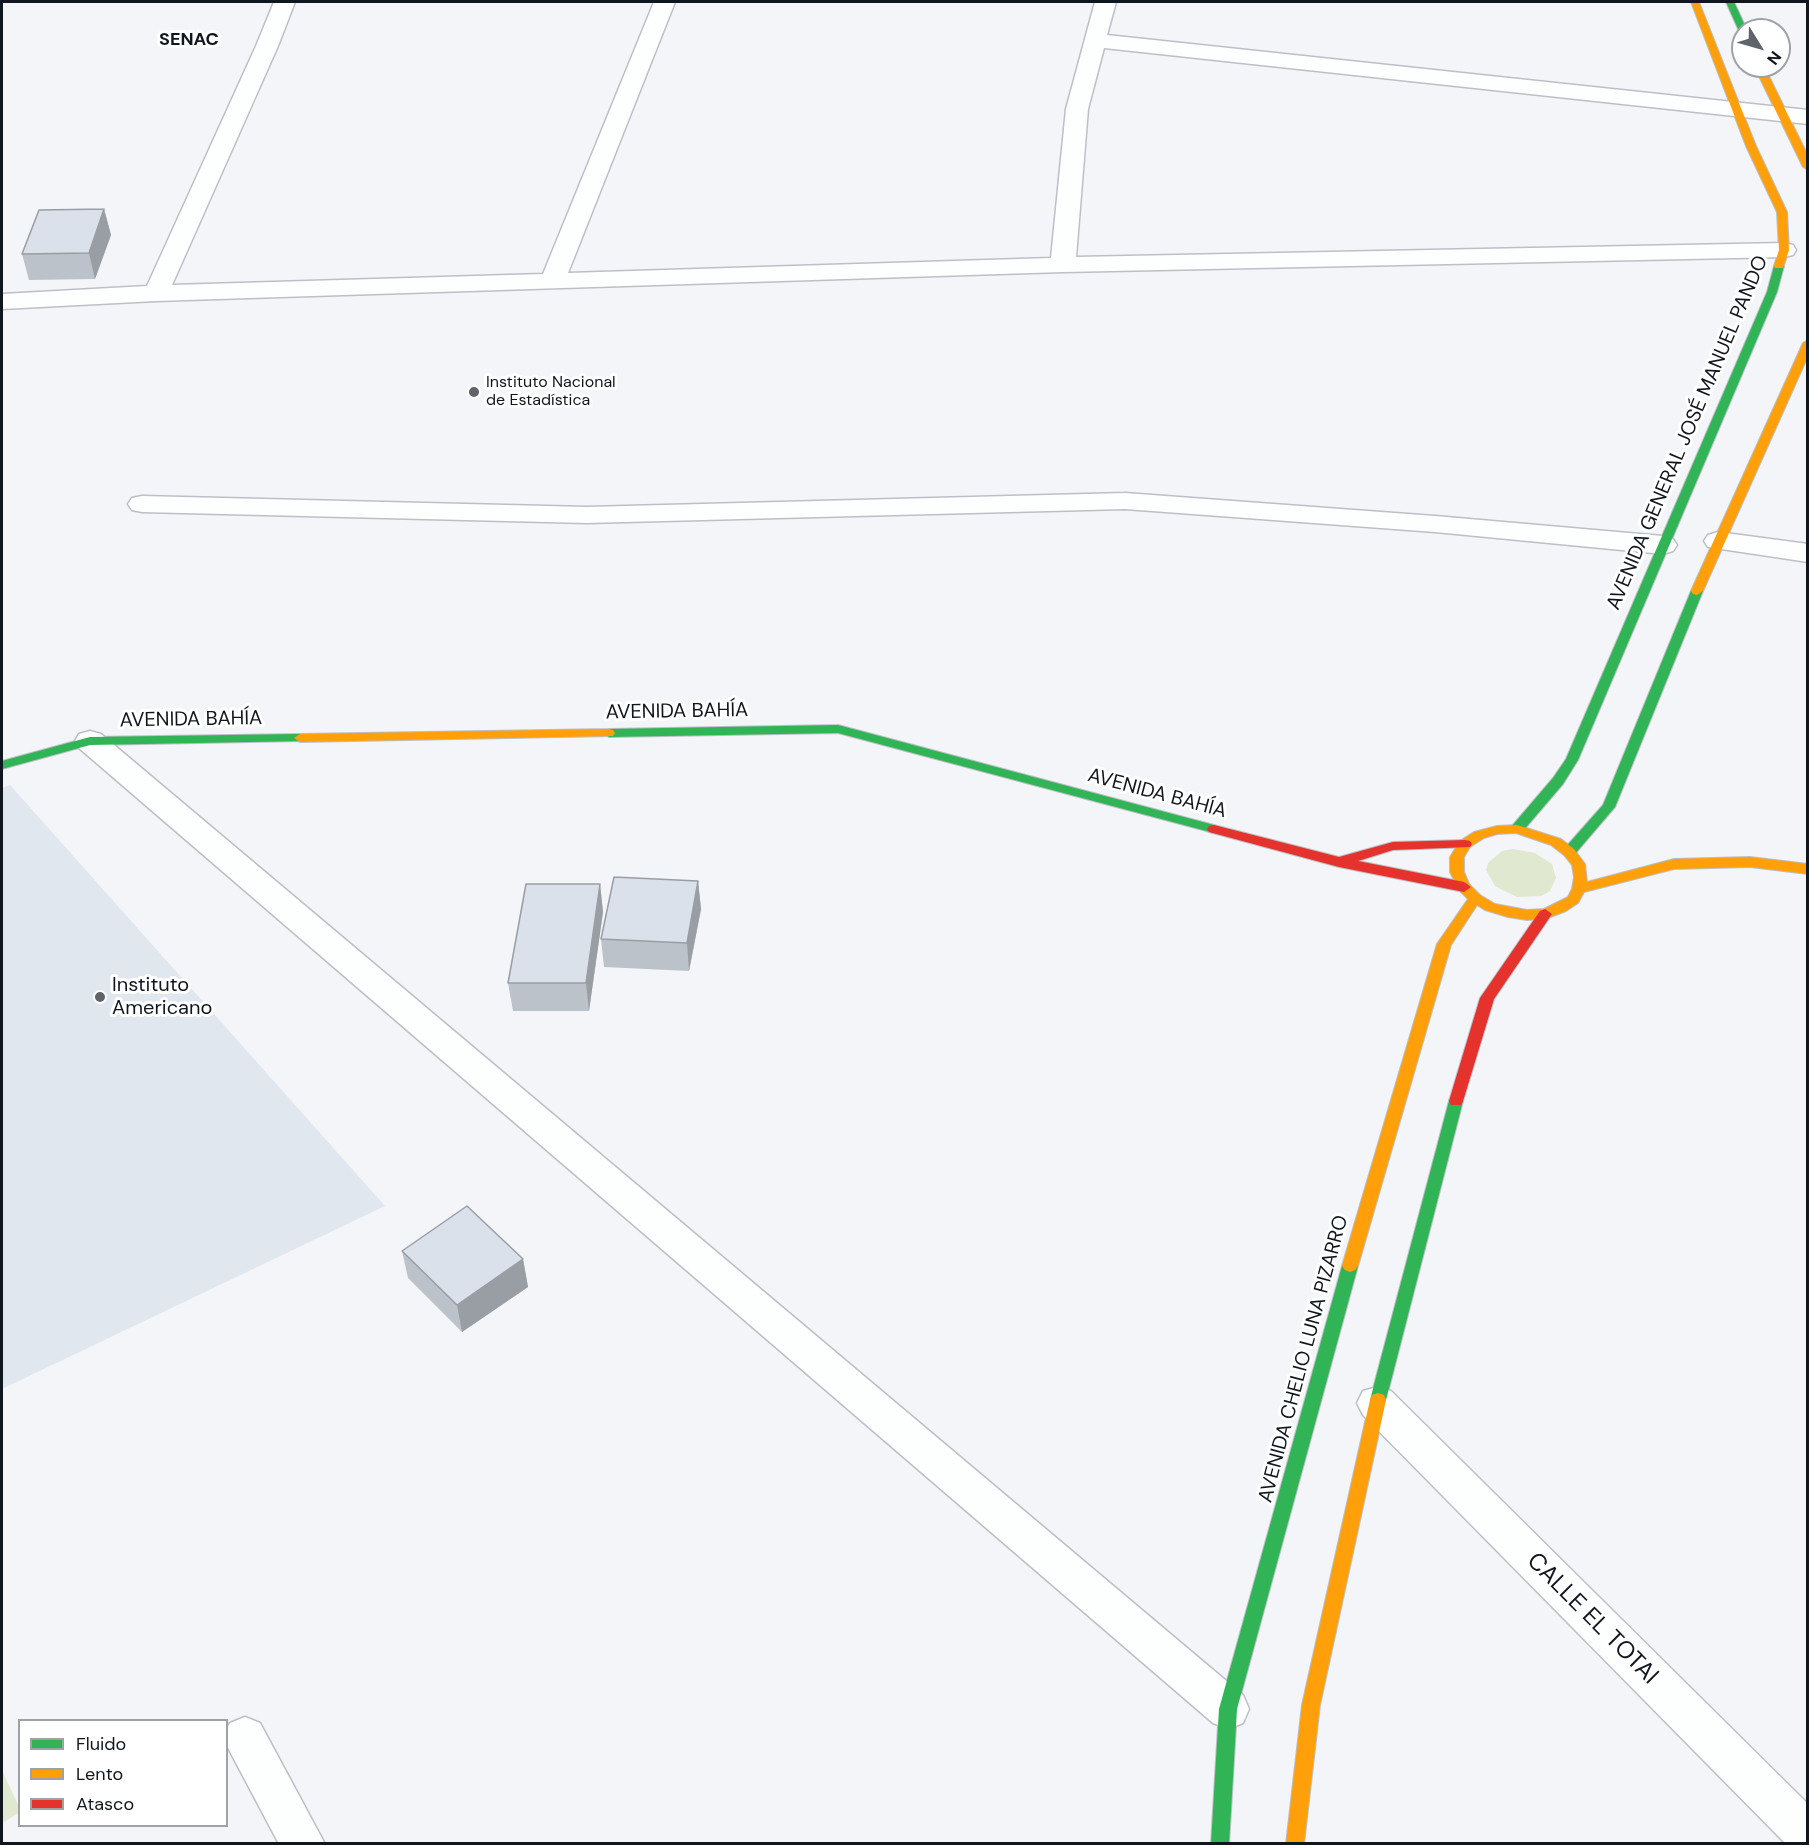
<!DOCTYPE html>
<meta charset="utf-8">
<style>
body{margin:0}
#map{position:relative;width:1809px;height:1845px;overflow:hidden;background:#f3f5f8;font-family:"DM Sans",sans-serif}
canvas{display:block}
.frame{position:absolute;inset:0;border:3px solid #10161e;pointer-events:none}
.legend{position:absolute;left:18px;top:1719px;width:210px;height:108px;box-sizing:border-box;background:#fff;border:2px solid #9fa2a5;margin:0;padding:8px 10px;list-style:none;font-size:18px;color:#10161e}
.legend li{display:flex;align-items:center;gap:12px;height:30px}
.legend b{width:30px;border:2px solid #9fa2a5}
.north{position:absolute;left:1731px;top:18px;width:60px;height:60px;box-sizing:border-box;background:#fff;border:2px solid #9fa2a5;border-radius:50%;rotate:127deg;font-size:16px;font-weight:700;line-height:24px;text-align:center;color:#10161e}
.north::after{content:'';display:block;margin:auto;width:21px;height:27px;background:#5f646a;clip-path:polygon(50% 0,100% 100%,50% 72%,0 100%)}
</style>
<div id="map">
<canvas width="1809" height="1845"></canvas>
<div class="frame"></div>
<ul class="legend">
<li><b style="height:8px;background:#30b455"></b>Fluido</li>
<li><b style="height:8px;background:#ff9f0a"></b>Lento</li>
<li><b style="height:8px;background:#e5322d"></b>Atasco</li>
</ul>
<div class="north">N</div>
</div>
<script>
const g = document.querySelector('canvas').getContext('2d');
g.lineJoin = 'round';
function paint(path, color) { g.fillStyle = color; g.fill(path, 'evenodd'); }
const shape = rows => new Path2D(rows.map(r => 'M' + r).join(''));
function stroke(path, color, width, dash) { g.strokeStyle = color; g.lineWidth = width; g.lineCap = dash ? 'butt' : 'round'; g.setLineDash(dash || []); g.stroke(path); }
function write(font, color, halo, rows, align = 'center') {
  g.font = font + ' "DM Sans",sans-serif'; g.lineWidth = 6; g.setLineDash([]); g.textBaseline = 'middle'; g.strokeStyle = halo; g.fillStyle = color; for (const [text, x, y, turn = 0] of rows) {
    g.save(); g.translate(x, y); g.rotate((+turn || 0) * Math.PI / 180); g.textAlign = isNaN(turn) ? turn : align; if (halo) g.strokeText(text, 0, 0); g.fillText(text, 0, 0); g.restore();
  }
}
const built = shape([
 [10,785,385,1206,2,1389,2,788]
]);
const green = shape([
 [1513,849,1535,853,1552,864,1556,878,1550,891,1541,896,1517,897,1495,886,1486,870,1488,863,1502,851],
 [2,1770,19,1807,20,1812,2,1823]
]);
const street = shape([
 [274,2,295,2,278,46,172,285,543,274,654,2,675,2,568,273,1051,258,1066,109,1095,2,1116,2,1107,35,1808,110,1808,124,1104,48,1088,109,1076,257,1784,243,1793,245,1796,250,1793,255,1784,257,1063,272,156,301,2,309,2,294,147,286,256,46,274,2],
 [1125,493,1435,516,1663,536,1673,539,1677,545,1673,551,1663,554,1435,532,1125,509,587,523,142,512,132,510,128,504,132,498,142,496,587,507,1125,493],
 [1718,532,1808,544,1808,562,1708,547,1704,541,1708,535,1718,532],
 [90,731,101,734,1243,1695,1249,1709,1243,1723,1228,1729,1213,1723,79,748,75,741,79,734,90,731],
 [1377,1387,1391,1391,1808,1804,1808,1844,1786,1844,1363,1415,1357,1403,1363,1391,1377,1387],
 [245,1717,260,1723,325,1844,279,1844,226,1744,226,1730,230,1723,245,1717]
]);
const fast = shape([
 [1726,2,1734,2,1747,30,1743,30,1743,34,1739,31,1726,2],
 [1779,263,1784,266,1777,292,1578,760,1563,784,1522,832,1512,832,1510,829,1512,826,1553,778,1566,759,1767,292,1774,266,1779,263],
 [1697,587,1703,591,1615,807,1574,855,1564,855,1562,852,1564,849,1603,805,1691,591,1697,587],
 [838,725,1214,825,1221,829,1214,833,838,733,609,737,603,733,609,729,838,725],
 [300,734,306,738,304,741,90,745,2,769,2,761,90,737,300,734],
 [1456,1096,1461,1097,1463,1101,1386,1400,1384,1405,1378,1407,1372,1405,1370,1400,1449,1101,1451,1097,1456,1096],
 [1350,1260,1355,1262,1358,1266,1237,1709,1229,1844,1211,1844,1219,1709,1342,1266,1345,1262,1350,1260]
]);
const slow = shape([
 [1691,2,1699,2,1756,146,1787,212,1789,250,1783,268,1775,268,1774,266,1779,250,1777,212,1746,146,1691,2],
 [1754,66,1764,66,1808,156,1808,170,1803,167,1754,66],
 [1808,340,1808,356,1703,591,1697,595,1693,594,1691,591,1803,343,1808,340],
 [609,729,613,730,615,733,613,736,300,742,294,738,300,734,609,729],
 [1517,825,1561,839,1574,849,1585,864,1587,882,1674,859,1750,857,1808,864,1808,874,1750,867,1674,869,1584,892,1578,903,1566,911,1545,919,1527,920,1508,917,1485,910,1477,905,1451,945,1358,1266,1355,1270,1350,1272,1345,1270,1342,1266,1437,944,1468,899,1459,890,1450,872,1450,857,1460,841,1474,832,1497,826,1517,825],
 [1516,833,1551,845,1564,855,1572,865,1574,877,1572,889,1568,897,1544,909,1527,910,1495,904,1480,895,1469,884,1464,872,1464,857,1470,847,1484,838,1497,834,1516,833],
 [1378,1393,1384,1395,1386,1400,1320,1705,1304,1844,1286,1844,1302,1705,1370,1400,1372,1395,1378,1393]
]);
const jam = shape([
 [1214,825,1339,857,1393,842,1465,840,1470,841,1472,844,1470,847,1393,850,1358,861,1464,882,1471,887,1464,892,1339,867,1209,832,1207,829,1209,826,1214,825],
 [1545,909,1552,914,1494,999,1463,1101,1461,1105,1451,1105,1449,1101,1480,998,1540,911,1545,909]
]);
const wall = shape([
 [104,209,111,235,95,279,29,280,22,254],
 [698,881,701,909,689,971,604,967,601,939],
 [600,884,603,912,589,1011,513,1011,508,983],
 [402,1251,523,1259,528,1287,462,1332,408,1278]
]);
const shadedWall = shape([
 [104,209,111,235,95,279,89,253],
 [698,881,701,909,689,971,687,943],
 [600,884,603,912,589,1011,586,983],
 [523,1259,528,1287,462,1332,457,1305]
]);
const building = shape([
 [104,209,89,253,22,254,39,210,104,209],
 [614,877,698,881,687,943,601,939,614,877],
 [526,884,600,884,586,983,508,983,526,884],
 [467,1206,523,1259,457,1305,402,1251,467,1206]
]);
const markers = [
 [474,392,6,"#5f646a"],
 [100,997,6,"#5f646a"]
];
const farPoinames = [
 ["Instituto Nacional",486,383],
 ["de Estadística",486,401]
];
const farNeighbourhoodnames = [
 ["SENAC",189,40]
];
const streetNames = [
 ["AVENIDA GENERAL JOSÉ MANUEL PANDO",1688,433,-67],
 ["AVENIDA BAHÍA",677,712,-1],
 ["AVENIDA BAHÍA",191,720,-1],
 ["AVENIDA BAHÍA",1157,794,15],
 ["AVENIDA CHELIO LUNA PIZARRO",1304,1359,-75]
];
const poiNames = [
 ["Instituto",112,986],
 ["Americano",112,1009]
];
const nearStreetnames = [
 ["CALLE EL TOTAI",1592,1619,45]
];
paint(built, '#e1e7ef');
paint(green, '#e0e8cf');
stroke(street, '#bcc0c6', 3);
stroke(fast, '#bcc0c6', 2);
stroke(slow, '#bcc0c6', 2);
stroke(jam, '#bcc0c6', 2);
paint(street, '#fdfefe');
paint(fast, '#30b455');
paint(slow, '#ff9f0a');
paint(jam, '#e5322d');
paint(wall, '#bbc2c9');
paint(shadedWall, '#999ea4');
paint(building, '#dae1ea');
stroke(building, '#999ea4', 1.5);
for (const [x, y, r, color] of markers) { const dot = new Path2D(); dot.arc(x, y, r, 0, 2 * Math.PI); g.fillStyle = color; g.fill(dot); stroke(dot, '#fff', 2); }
write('16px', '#10161e', '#fff', farPoinames, 'left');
write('bold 18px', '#10161e', '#fff', farNeighbourhoodnames);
write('20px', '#10161e', '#fff', streetNames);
write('20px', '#10161e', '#fff', poiNames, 'left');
write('24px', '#10161e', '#fff', nearStreetnames);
</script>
